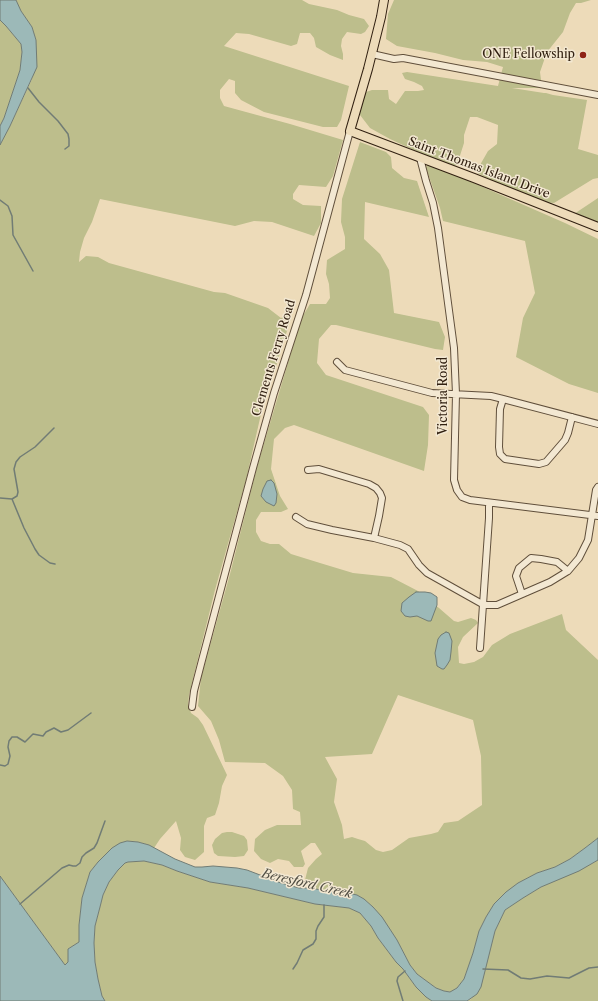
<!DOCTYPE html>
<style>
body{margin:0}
canvas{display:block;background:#eddbb9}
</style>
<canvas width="598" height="1001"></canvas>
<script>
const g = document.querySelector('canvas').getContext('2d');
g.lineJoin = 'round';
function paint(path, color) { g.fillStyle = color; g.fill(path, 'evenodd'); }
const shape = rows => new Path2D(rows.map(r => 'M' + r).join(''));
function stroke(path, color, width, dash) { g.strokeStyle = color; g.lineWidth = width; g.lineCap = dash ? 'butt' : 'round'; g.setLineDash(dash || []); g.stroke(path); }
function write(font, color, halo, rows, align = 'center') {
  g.font = font + ' "Libre Caslon Text",serif'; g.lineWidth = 3; g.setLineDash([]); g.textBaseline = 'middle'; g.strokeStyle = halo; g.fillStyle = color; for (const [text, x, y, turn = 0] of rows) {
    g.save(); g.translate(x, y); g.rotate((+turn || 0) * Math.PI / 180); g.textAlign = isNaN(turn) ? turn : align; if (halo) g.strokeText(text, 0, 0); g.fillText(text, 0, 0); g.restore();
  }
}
const green = shape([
 [16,0,302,0,309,4,337,10,349,15,364,19,369,26,365,32,361,34,347,32,342,39,341,46,343,54,343,60,330,55,316,47,314,38,310,33,300,33,297,44,291,46,249,34,236,33,224,46,349,86,341,120,337,127,323,127,264,112,241,100,235,93,235,81,229,79,220,90,220,98,224,106,290,124,343,140,333,176,326,187,299,185,293,194,293,199,303,205,321,206,321,223,314,236,272,222,254,221,235,226,100,199,92,222,84,238,80,252,79,262,86,256,98,257,109,263,214,292,225,293,268,308,281,318,285,316,290,316,291,318,261,414,246,480,215,590,189,695,188,704,191,713,198,718,203,725,227,775,222,786,219,803,215,815,207,818,204,826,204,852,195,860,185,857,180,850,181,838,176,821,160,839,154,848,149,845,138,842,127,841,112,848,98,862,90,872,82,898,79,925,79,942,68,949,68,962,65,965,0,876,0,145,10,126,32,79,36,40,32,27,21,11],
 [394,0,591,0,581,3,576,3,570,13,563,32,547,52,540,72,542,88,512,88,544,93,546,93,553,95,587,100,578,149,598,155,598,178,593,179,554,203,539,202,477,173,480,165,488,151,497,144,498,125,477,117,470,117,464,135,464,143,457,165,454,166,444,164,390,139,370,128,360,115,360,105,366,92,372,90,388,90,389,99,396,104,405,91,418,91,424,90,422,86,414,82,405,79,402,73,407,72,498,86,503,67,487,62,463,60,435,53,397,46,386,39,388,14],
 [0,20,6,26,21,44,22,52,20,70,4,118,0,126],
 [360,142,386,152,391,157,392,168,404,178,417,181,429,217,365,202,364,239,380,254,389,270,394,313,439,322,445,337,443,350,435,349,336,325,331,325,319,339,317,363,326,375,423,407,429,415,428,445,424,471,294,425,285,428,274,439,271,469,280,496,288,509,281,512,261,512,256,520,256,532,261,541,270,544,279,544,291,554,320,563,353,573,391,577,418,591,439,608,454,621,458,622,471,618,476,620,478,623,463,637,458,647,459,663,464,664,474,662,483,657,492,645,510,634,562,614,566,630,598,660,598,838,585,848,570,859,555,867,537,873,518,883,494,904,486,917,479,931,473,953,464,979,457,988,451,992,444,991,436,988,417,974,410,965,397,940,373,907,364,899,357,895,348,893,326,891,311,888,305,880,308,868,316,859,322,854,315,843,311,843,301,851,305,864,303,867,294,867,289,861,278,859,270,863,261,859,254,851,255,839,265,830,277,825,301,825,300,812,293,809,292,790,283,776,265,763,225,762,219,740,211,721,198,706,201,678,230,574,257,467,301,319,310,304,326,304,330,298,329,284,326,274,327,260,345,249,345,237,341,222,342,199],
 [398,695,473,720,481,756,482,805,458,821,444,823,438,832,431,834,409,838,392,850,383,852,376,850,365,841,358,839,352,837,344,839,342,825,334,802,337,779,325,757,372,754],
 [427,164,435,166,565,223,598,239,598,393,569,384,516,357,523,318,535,293,525,241,443,221,440,208,426,168],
 [598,198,598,223,574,214],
 [227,832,232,832,244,836,247,840,248,850,244,856,235,857,218,856,214,853,212,845,215,839,222,833],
 [598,860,598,1001,467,1001,471,999,483,977,495,931,505,910,523,898,541,887,593,863],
 [144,861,162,865,177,871,210,882,248,888,315,904,349,908,360,913,371,926,378,938,396,962,403,969,416,987,426,997,432,1001,105,1001,102,996,98,979,95,962,94,943,95,926,100,907,103,895,109,882,118,870,125,863,128,862]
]);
const water = shape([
 [0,0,16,0,21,11,32,27,36,40,37,67,10,126,0,145,0,126,4,118,20,70,22,52,21,44,6,26,0,20,0,0],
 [271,480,274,483,277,494,276,503,274,506,266,502,261,496,263,489,267,481,271,480],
 [416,592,425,592,431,593,437,597,437,605,431,621,428,621,417,616,410,617,405,616,401,611,402,603,409,597,416,592],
 [446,632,449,633,452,641,451,652,450,660,447,665,444,669,442,669,437,666,435,653,438,639,441,635,446,632],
 [598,838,598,860,579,871,541,887,523,898,505,910,495,931,481,987,477,994,467,1001,432,1001,426,997,416,987,403,969,396,962,378,938,371,926,360,913,349,908,315,904,248,888,210,882,177,871,162,865,144,861,128,862,125,863,118,870,109,882,103,895,100,907,95,926,94,943,95,962,98,979,102,996,105,1001,0,1001,0,876,65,965,68,962,68,949,79,942,79,925,82,898,90,872,98,862,112,848,120,843,127,841,138,842,149,845,175,859,195,867,202,867,213,866,237,868,247,870,281,883,299,888,311,888,326,891,348,893,357,895,364,899,373,907,382,917,397,940,410,965,417,974,436,988,444,991,450,992,457,988,464,979,473,953,479,931,486,917,494,904,506,892,518,883,537,873,555,867,570,859,585,848,598,838]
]);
const stream = shape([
 [28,88,39,102,58,121,68,134,69,139,69,146,65,149],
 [0,200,8,206,12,216,13,235,33,271],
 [0,498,12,499,17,496,18,492,14,469,16,462,20,457,35,447,54,428],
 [12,499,24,528,35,549,39,555,50,563,55,564],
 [0,765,5,766,8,764,10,756,8,747,9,741,12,737,17,737,25,742,33,734,43,736,46,732,54,728,61,732,68,730,91,713],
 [20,904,62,868,69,865,73,866,76,866,80,863,82,857,86,853,94,848,97,843,105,821],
 [293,969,297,963,303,950,313,944,316,939,316,931,318,926,324,917,324,905],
 [483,969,508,970,521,978,530,979,547,976,569,978,589,968,598,967],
 [403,1001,397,981,398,977,405,971]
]);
const minor = shape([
 [372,54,394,59,403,58,598,95],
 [420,158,426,181,433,203,438,228,454,348,456,394,454,480,457,490,462,497,470,500,598,516],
 [337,362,345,370,432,393,491,396,503,399,598,424],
 [503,399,500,409,499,447,500,454,505,459,539,464,546,462,565,440,568,433,572,417],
 [308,470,319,469,369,484,376,488,380,493,382,498,379,516,374,538],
 [296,517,307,524,332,530,374,538,400,545,408,549,419,565,427,573,484,605,497,605,550,582,568,571,579,558,588,540,596,490,598,487],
 [522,594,516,576,519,568,531,558,541,559,557,562,568,571],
 [480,648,489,518,489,503],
 [192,707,194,691,201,664,253,468,274,393,306,295,350,131]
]);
const major = shape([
 [384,0,381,17,368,69,350,131,474,178,598,227]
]);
const markers = [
 [583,55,4,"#8f2418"]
];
const poiNames = [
 ["ONE Fellowship",575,55]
];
const streetNames = [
 ["Saint Thomas Island Drive",479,168,21],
 ["Clements Ferry Road",274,358,-73],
 ["Victoria Road",444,396,-90]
];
const waterNames = [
 ["Beresford Creek",307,884,13]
];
paint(green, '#bdbe8c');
paint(water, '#9cb9b8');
stroke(water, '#717c75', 1);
stroke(stream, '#717c75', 1.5);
stroke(minor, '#604f3b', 8);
stroke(major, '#312011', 10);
stroke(minor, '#f3e8d2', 6);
stroke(major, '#eddbb9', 8);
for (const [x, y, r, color] of markers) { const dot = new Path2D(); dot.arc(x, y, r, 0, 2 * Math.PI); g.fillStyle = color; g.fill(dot); stroke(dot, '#f3e8d2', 1.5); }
write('12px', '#312011', '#f3e8d2', poiNames, 'right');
write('12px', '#312011', '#f3e8d2', streetNames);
write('italic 13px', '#514e43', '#f3e8d2', waterNames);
</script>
